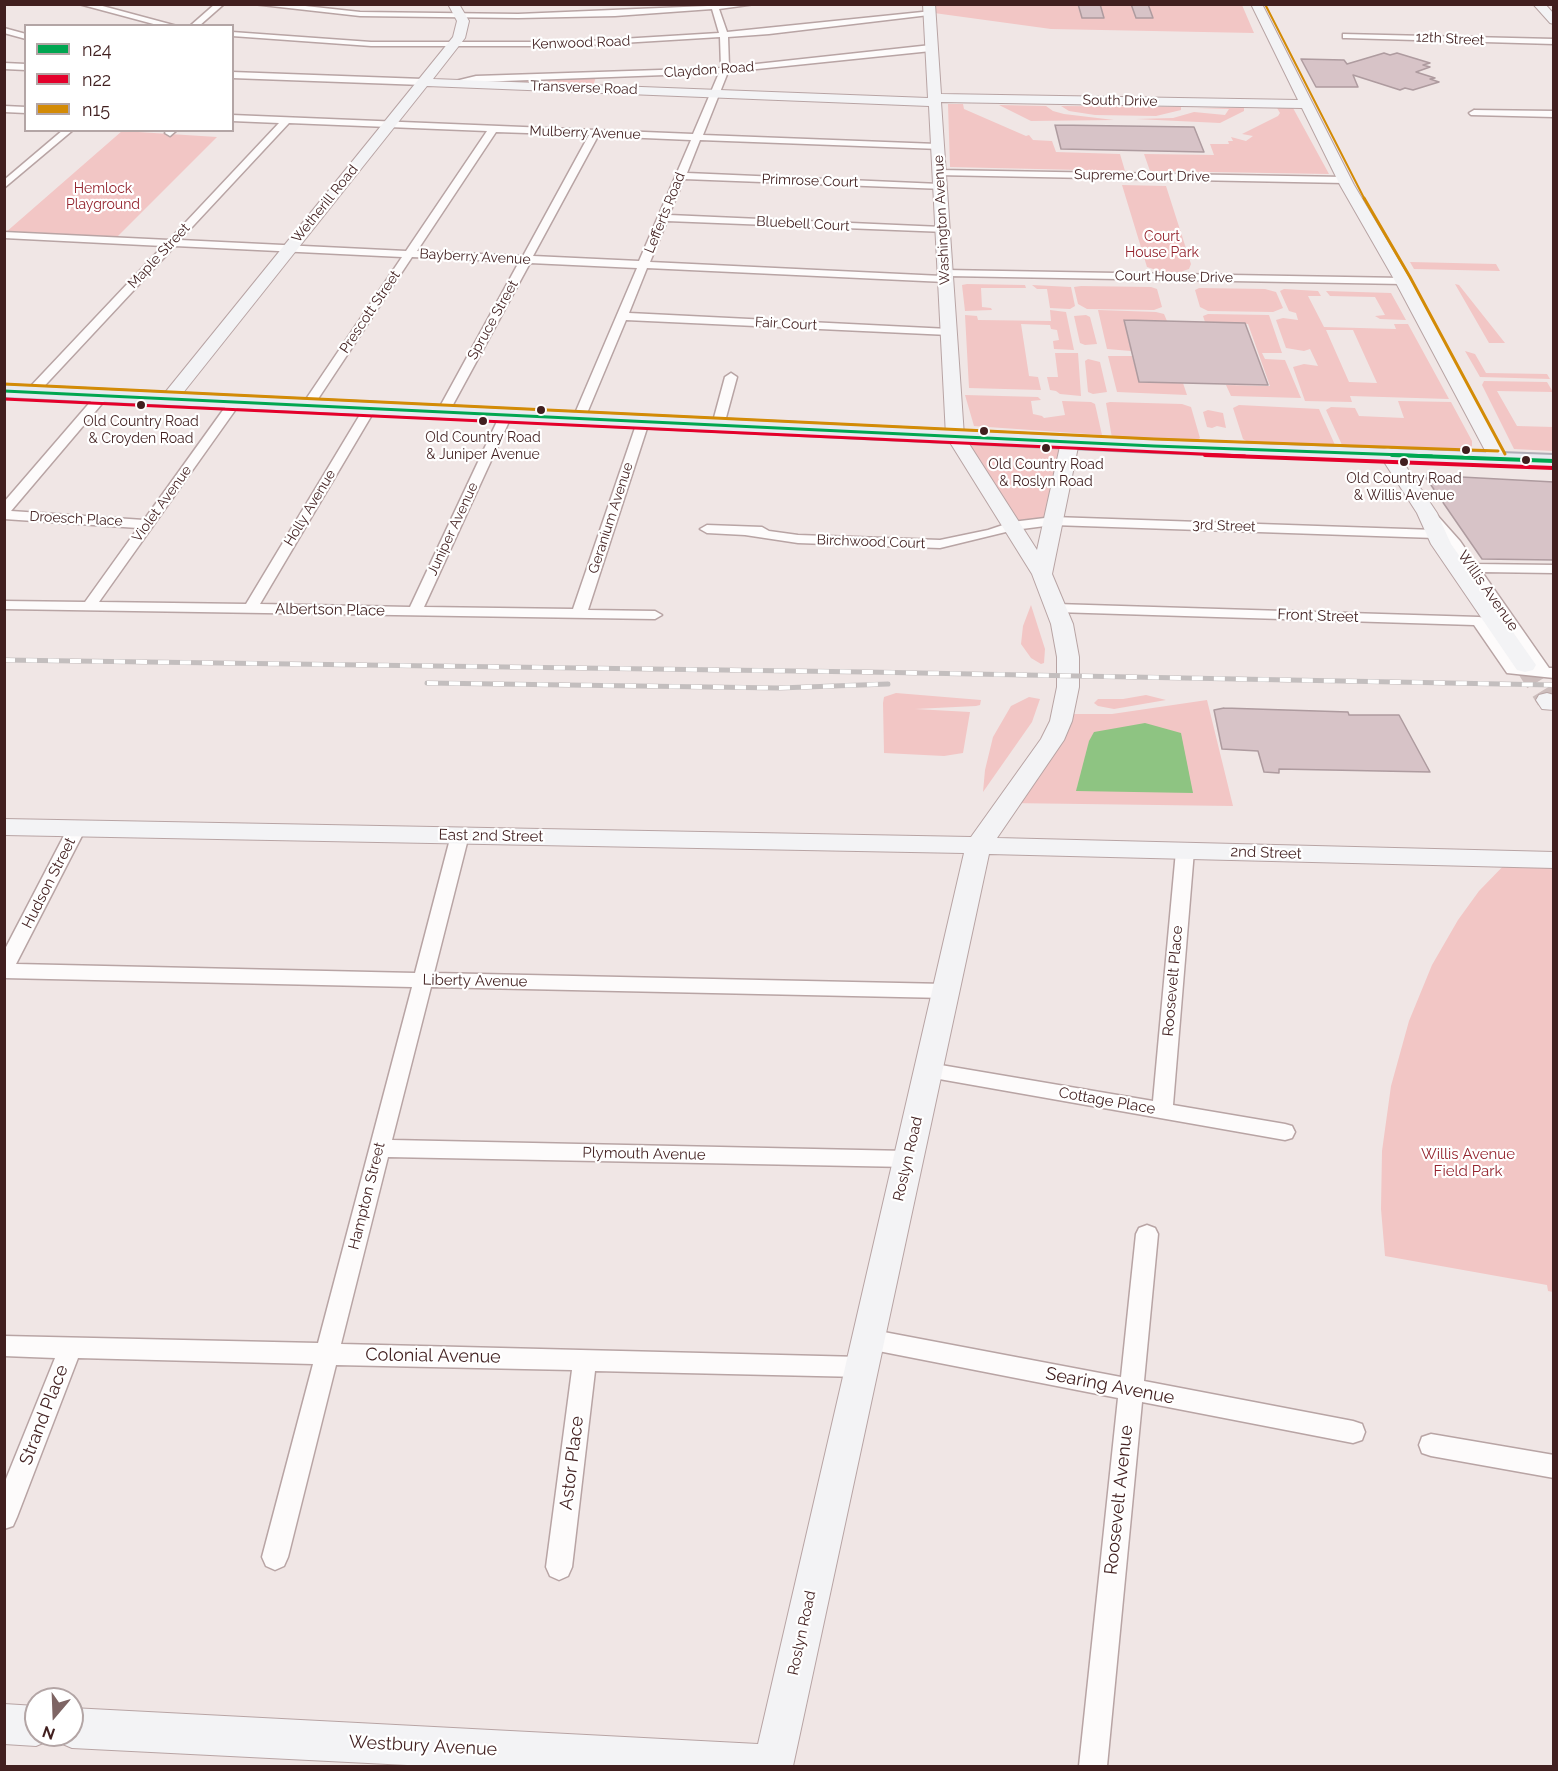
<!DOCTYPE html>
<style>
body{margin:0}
#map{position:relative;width:1558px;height:1771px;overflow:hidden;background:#f0e6e5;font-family:Raleway,sans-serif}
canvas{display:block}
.frame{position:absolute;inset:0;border:6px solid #411f1f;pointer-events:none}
.legend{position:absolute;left:24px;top:24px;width:210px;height:108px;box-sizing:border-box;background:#fff;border:2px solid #b3a5a5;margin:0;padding:8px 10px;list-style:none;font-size:18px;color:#411f1f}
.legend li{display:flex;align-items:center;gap:12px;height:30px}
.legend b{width:30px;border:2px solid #b3a5a5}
.north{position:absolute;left:24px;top:1687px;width:60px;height:60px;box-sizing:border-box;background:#fff;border:2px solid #b3a5a5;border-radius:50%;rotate:199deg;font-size:16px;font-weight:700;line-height:24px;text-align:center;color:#411f1f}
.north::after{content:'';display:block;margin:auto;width:21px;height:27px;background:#7e6564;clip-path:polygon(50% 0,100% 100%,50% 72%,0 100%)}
</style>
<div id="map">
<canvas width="1558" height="1771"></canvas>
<div class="frame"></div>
<ul class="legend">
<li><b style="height:8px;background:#00a651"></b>n24</li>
<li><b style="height:8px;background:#e4002b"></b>n22</li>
<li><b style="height:8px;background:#d38b06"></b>n15</li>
</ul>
<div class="north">N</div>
</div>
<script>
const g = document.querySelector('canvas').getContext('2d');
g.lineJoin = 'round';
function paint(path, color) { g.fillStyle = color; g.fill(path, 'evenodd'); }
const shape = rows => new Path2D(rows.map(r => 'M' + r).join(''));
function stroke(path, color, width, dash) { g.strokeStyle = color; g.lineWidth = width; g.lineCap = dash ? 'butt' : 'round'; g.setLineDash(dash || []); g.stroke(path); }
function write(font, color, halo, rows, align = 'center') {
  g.font = font + ' Raleway,sans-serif'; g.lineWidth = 4.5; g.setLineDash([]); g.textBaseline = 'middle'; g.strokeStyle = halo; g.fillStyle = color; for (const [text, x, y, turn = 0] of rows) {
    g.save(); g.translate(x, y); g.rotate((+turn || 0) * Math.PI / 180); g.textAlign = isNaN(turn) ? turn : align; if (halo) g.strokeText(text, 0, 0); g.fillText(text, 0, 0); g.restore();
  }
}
const green = shape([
 [933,5,1242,5,1254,33,1051,29,934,13],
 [596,77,592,89,459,81],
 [948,104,963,104,964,109,1026,136,1029,135,1033,140,1052,141,1056,152,1120,154,1125,171,950,167],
 [999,105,1046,106,1053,111,1064,114,1114,120,1031,121],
 [1061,106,1181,107,1181,110,1156,116,1095,115,1069,111],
 [1196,108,1244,108,1244,111,1220,123,1136,119,1173,118,1194,112,1225,115,1229,109],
 [1277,108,1293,108,1329,174,1150,171,1144,154,1214,155,1210,144,1229,144,1228,141,1233,141,1231,137,1246,141,1253,136,1242,134,1278,116,1280,113],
 [122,131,217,137,115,239,5,233],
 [1122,185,1166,186,1191,264,1189,269,1177,273,1165,273,1147,267],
 [1410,262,1496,264,1500,271,1414,269],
 [967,284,1025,285,1026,288,981,288,982,307,991,308,992,310,965,311,962,285],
 [1455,284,1459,285,1505,343,1489,343],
 [1032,285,1071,287,1075,306,1070,309,1050,308,1047,289,1037,289],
 [1081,286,1151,287,1157,289,1162,307,1154,310,1087,309,1078,304,1074,287],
 [1199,288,1265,289,1276,292,1283,308,1273,312,1208,311,1200,307,1195,290],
 [1284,289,1318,291,1321,296,1308,296,1324,327,1396,329,1394,324,1408,324,1449,399,1350,396,1352,402,1305,401,1293,367,1304,364,1318,366,1310,349,1304,351,1286,348,1276,320,1283,318,1298,320,1296,313,1289,311,1280,291],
 [1326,330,1353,330,1377,383,1349,382],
 [1326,291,1391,293,1406,320,1380,319,1375,316,1385,315,1375,297,1330,296],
 [1050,310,1066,312,1074,350,1054,349,1053,341,1059,340,1057,330,1051,329,1050,325,1021,324,1029,376,1038,377,1041,390,969,388,965,315,977,316,978,320,1051,321],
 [1098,310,1156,312,1164,314,1167,321,1124,320,1131,351,1107,349],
 [1208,314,1269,315,1282,353,1262,353,1265,359,1285,360,1301,398,1231,396,1226,385,1270,386,1248,324,1205,322,1203,316],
 [1086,315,1090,317,1097,344,1085,345,1080,343,1074,316],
 [1465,351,1475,354,1486,373,1547,374,1550,379,1480,377],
 [1055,353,1078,353,1081,396,1060,394,1056,391,1050,390,1047,377,1058,377],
 [1108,356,1132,356,1139,382,1183,383,1187,395,1117,392],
 [1088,359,1100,362,1107,392,1093,394,1088,392,1085,361],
 [1484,381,1547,382,1553,392,1497,391,1517,426,1553,427,1553,451,1514,449,1482,385],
 [965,395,1038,397,1041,400,1031,401,1033,414,1042,416,1044,418,1065,415,1062,401,1091,402,1095,404,1102,435,974,426],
 [1398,401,1451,402,1472,441,1472,446,1464,450,1342,445,1326,410,1331,407,1355,408,1359,416,1404,418],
 [1110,402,1182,404,1191,407,1200,438,1196,441,1112,438,1106,403],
 [1239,405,1319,409,1335,445,1248,442,1243,439,1233,408],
 [1208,410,1223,413,1226,428,1217,426,1212,428,1207,427,1203,412],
 [955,436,1070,442,1053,521,1012,526],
 [1031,605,1045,649,1044,663,1041,664,1031,658,1021,644,1023,626],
 [896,693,981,700,980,705,976,706,915,709,970,712,963,753,944,756,884,753,883,703,884,697],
 [1146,695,1166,700,1114,709,1098,706,1094,703,1098,699,1123,699],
 [1029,697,1040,699,1032,722,983,792,985,770,993,737,1011,706],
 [1207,700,1233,806,1007,803,1063,714,1112,714],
 [1511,858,1553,859,1553,1292,1548,1291,1547,1285,1385,1256,1381,1209,1382,1151,1391,1086,1409,1021,1432,965,1458,920,1479,891]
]);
const water = shape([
 [1145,723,1181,733,1193,793,1076,791,1089,741,1094,732]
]);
const building = shape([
 [1078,4,1100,4,1104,18,1082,18,1078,4],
 [1131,4,1148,4,1153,18,1136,18,1131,4],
 [1384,53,1390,55,1397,53,1430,63,1423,65,1430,67,1416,72,1435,78,1430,79,1439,82,1413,90,1405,88,1400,90,1353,75,1358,87,1316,87,1301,59,1344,60,1347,64,1384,53],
 [1055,125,1194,127,1204,152,1061,149,1055,125],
 [1124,320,1245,323,1268,385,1139,382,1124,320],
 [1424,475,1554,482,1554,560,1482,559,1424,475],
 [1224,708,1348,712,1349,715,1399,715,1430,772,1279,769,1279,773,1264,772,1258,751,1222,749,1214,710,1224,708]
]);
const secondaryTunnel = shape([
 [1525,665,1547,700]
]);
const street = shape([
 [79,4,95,4,177,26,161,26,79,4],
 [215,4,224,4,199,26,190,26,215,4],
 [253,4,287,4,360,12,518,14,755,4,719,9,727,32,932,11,932,15,929,15,769,34,728,37,729,67,931,45,935,48,931,51,728,72,703,135,937,144,940,145,940,149,700,140,687,173,940,184,944,185,944,189,684,179,669,215,942,227,946,228,946,232,667,221,650,262,942,276,940,273,945,270,1403,278,1409,281,1403,284,948,276,951,279,945,282,647,268,629,313,949,329,955,332,949,335,626,320,585,418,579,422,573,418,637,268,530,263,449,412,443,416,437,412,519,262,412,257,314,405,308,409,302,405,402,257,175,246,36,395,28,395,26,392,28,389,163,246,4,238,4,232,169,240,279,123,232,121,232,115,693,134,719,73,476,82,451,86,447,83,476,76,721,68,720,37,572,46,371,46,232,36,232,32,371,42,572,42,719,33,712,9,615,16,518,18,360,16,253,4],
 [289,123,487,131,406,251,180,240,289,123],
 [496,132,589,135,523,256,417,251,496,132],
 [598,136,691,140,639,261,533,256,598,136],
 [4,28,26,34,26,39,4,33,4,28],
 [1343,34,1554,39,1554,44,1346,38,1343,38,1343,34],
 [4,63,26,64,26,70,4,69,4,63],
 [232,72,423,79,427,82,423,85,232,78,232,72],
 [4,106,26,107,26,113,4,112,4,106],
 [1474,110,1554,111,1554,117,1471,115,1469,113,1474,110],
 [63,130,73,130,4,188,4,180,63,130],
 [167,130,177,130,170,136,165,133,167,130],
 [939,170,1345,177,1350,180,1345,183,936,175,936,171,939,170],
 [731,373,737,377,724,425,718,429,714,428,712,425,725,377,731,373],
 [102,392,106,393,108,396,106,399,11,511,144,520,231,399,239,399,241,402,99,602,246,604,364,408,370,404,376,408,260,604,410,607,500,415,506,411,512,415,424,607,573,609,637,422,643,418,649,422,588,610,655,611,662,615,655,619,4,609,4,601,85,602,138,528,4,519,4,502,98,393,102,392],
 [1431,513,1436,514,1460,541,1476,564,1554,565,1554,573,1482,572,1549,668,1554,668,1554,678,1507,673,1474,625,1056,612,1049,608,1056,604,1479,617,1484,618,1517,666,1533,667,1440,536,1435,538,1053,525,1014,530,940,548,798,543,745,535,707,533,700,529,707,525,762,527,769,531,798,535,940,540,988,530,1012,522,1053,517,1435,530,1424,517,1431,513],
 [77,822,83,824,86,828,16,964,415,973,451,835,454,831,460,829,466,831,469,835,434,973,946,984,953,986,956,991,953,996,946,998,431,987,392,1140,908,1151,915,1153,919,1159,915,1165,908,1167,388,1157,341,1344,861,1357,869,1360,873,1367,869,1374,861,1377,595,1371,572,1567,568,1576,559,1580,550,1576,546,1567,572,1370,336,1365,288,1557,284,1566,275,1570,266,1566,262,1557,313,1364,78,1358,17,1517,13,1526,4,1529,4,1484,55,1358,4,1356,4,1336,318,1343,412,987,4,978,4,951,68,828,71,824,77,822],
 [1185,845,1191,847,1194,851,1173,1105,1285,1124,1292,1126,1295,1132,1292,1138,1285,1140,922,1076,919,1071,922,1066,929,1063,1153,1101,1176,851,1179,847,1185,845],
 [1147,1225,1155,1228,1158,1234,1144,1381,1353,1421,1362,1424,1365,1432,1362,1440,1353,1443,1142,1402,1107,1766,1079,1766,1118,1398,868,1349,860,1346,856,1339,860,1332,868,1329,1121,1377,1136,1234,1139,1228,1147,1225],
 [1431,1434,1554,1455,1554,1478,1431,1456,1422,1453,1419,1445,1422,1437,1431,1434]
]);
const secondary = shape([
 [448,4,459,4,469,21,465,38,433,79,928,98,923,4,935,4,941,94,1298,100,1251,4,1262,4,1354,185,1411,281,1507,458,1505,462,1498,464,1491,462,1489,458,1395,281,1340,185,1302,108,941,102,964,436,1037,550,1061,442,1064,438,1070,437,1076,438,1079,442,1052,574,1073,624,1079,657,1079,687,1072,721,1064,740,997,838,1554,852,1554,868,989,854,793,1766,427,1766,72,1748,58,1742,55,1735,72,1735,72,1708,758,1744,964,853,4,835,4,819,971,837,1041,739,1050,721,1057,687,1057,657,1051,624,1032,574,946,436,929,106,427,86,175,403,163,403,160,399,163,395,453,37,457,21,448,4],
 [1533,4,1545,4,1554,14,1554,24,1550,23,1533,4],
 [1388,448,1395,450,1437,513,1451,544,1536,665,1533,670,1525,672,1517,670,1431,544,1417,513,1379,454,1381,450,1388,448],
 [1547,693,1554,695,1554,710,1542,709,1536,700,1539,695,1547,693],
 [4,1704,36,1706,36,1735,52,1735,50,1740,36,1746,4,1744,4,1704]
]);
const primary = shape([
 [4,385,1154,440,1554,455,1554,467,1154,452,4,397,4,385]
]);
const rail = shape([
 [4,660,867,672,1554,685],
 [427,683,779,688,888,684]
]);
const bus1Far1 = shape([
 [4,391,1154,446,1432,456]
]);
const bus1 = shape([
 [1392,455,1554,461]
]);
const bus2Far1 = shape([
 [4,399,1245,456]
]);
const bus2 = shape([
 [1205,455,1554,468]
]);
const bus3Far1 = shape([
 [1265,4,1365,200]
]);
const bus3 = shape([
 [1364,198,1410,277,1505,454],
 [4,384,1154,439,1498,451]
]);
const markers = [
 [141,405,5,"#411f1f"],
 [541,410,5,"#411f1f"],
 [483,421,5,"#411f1f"],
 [984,431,5,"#411f1f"],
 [1046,448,5,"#411f1f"],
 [1466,450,5,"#411f1f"],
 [1526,460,5,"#411f1f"],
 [1404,462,5,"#411f1f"]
];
const farStreetnames = [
 ["12th Street",1450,39,3],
 ["Kenwood Road",581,43,-2],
 ["Claydon Road",709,70,-4],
 ["Transverse Road",584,88,2],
 ["South Drive",1120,101,1],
 ["Mulberry Avenue",585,133,2],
 ["Supreme Court Drive",1142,176,1],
 ["Primrose Court",810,181,2],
 ["Wetherill Road",325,204,-51],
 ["Lefferts Road",665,213,-68],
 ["Washington Avenue",942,220,-93],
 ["Bluebell Court",803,224,3],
 ["Maple Street",159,256,-47],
 ["Bayberry Avenue",475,257,3],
 ["Court House Drive",1174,277,1],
 ["Prescott Street",370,312,-56],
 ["Spruce Street",493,320,-61],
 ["Fair Court",786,324,3],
 ["Violet Avenue",162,504,-54],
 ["Holly Avenue",310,508,-59],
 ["Geranium Avenue",611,518,-72],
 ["Droesch Place",76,519,3],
 ["3rd Street",1224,526,2],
 ["Juniper Avenue",453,529,-65],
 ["Birchwood Court",871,542,2]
];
const farParknames = [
 ["Hemlock",103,189],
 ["Playground",103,205],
 ["Court",1162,237],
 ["House Park",1162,253]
];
const busNames = [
 ["Old Country Road",141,422],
 ["& Croyden Road",141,439],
 ["Old Country Road",483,438],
 ["& Juniper Avenue",483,455],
 ["Old Country Road",1046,465],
 ["& Roslyn Road",1046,482],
 ["Old Country Road",1404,479],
 ["& Willis Avenue",1404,496]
];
const streetNames = [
 ["Willis Avenue",1488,591,55],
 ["Albertson Place",330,610,1],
 ["Front Street",1318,616,2],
 ["East 2nd Street",491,836,1],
 ["2nd Street",1266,853,2],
 ["Hudson Street",49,883,-63],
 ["Liberty Avenue",475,981,1],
 ["Roosevelt Place",1173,981,-85],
 ["Cottage Place",1107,1101,10],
 ["Plymouth Avenue",644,1154,1],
 ["Roslyn Road",908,1159,-77],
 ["Hampton Street",367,1196,-76],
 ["Roslyn Road",802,1633,-78]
];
const parkNames = [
 ["Willis Avenue",1468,1154],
 ["Field Park",1468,1171]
];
const nearStreetnames = [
 ["Colonial Avenue",433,1356,1],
 ["Searing Avenue",1110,1386,11],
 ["Strand Place",44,1415,-69],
 ["Astor Place",572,1463,-83],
 ["Roosevelt Avenue",1119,1500,-84],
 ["Westbury Avenue",423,1746,3]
];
paint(green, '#f2c6c5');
paint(water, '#8ec482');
paint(building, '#d7c3c7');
stroke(building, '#ae9b9f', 1.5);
stroke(secondaryTunnel, '#cdbebd', 21, [21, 10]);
stroke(street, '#b8a4a4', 3);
stroke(secondary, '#b8a4a4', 2);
stroke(primary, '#afadb6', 4);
paint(street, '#fdfbfb');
paint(secondary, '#f3f3f5');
paint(primary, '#e8eaf0');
stroke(rail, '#c3bebe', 5);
stroke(rail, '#fff', 4, [11]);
stroke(bus1Far1, '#00a651', 3);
stroke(bus1, '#00a651', 4);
stroke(bus2Far1, '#e4002b', 3);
stroke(bus2, '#e4002b', 4);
stroke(bus3Far1, '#d38b06', 2);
stroke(bus3, '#d38b06', 3);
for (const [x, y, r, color] of markers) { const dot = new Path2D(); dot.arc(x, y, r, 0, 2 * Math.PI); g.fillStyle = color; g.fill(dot); stroke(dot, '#fff', 2); }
write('14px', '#411f1f', '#fff', farStreetnames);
write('14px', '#94242e', '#fff', farParknames);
write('14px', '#411f1f', '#fff', busNames);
write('15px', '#411f1f', '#fff', streetNames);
write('15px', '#94242e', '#fff', parkNames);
write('18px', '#411f1f', '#fff', nearStreetnames);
</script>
